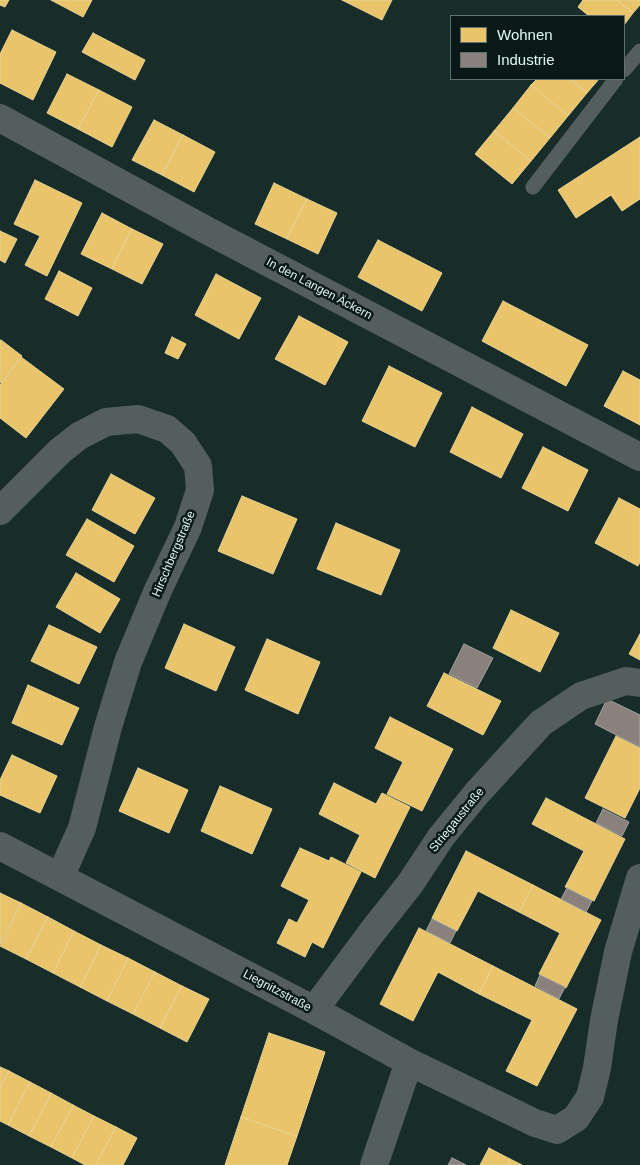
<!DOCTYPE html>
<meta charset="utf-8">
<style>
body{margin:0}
#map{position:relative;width:640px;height:1165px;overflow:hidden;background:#182c2a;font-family:Helvetica,sans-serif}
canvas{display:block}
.legend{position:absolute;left:450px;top:15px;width:175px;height:65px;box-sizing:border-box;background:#0a1917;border:1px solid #60716f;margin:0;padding:6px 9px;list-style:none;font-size:15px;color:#e2f6f2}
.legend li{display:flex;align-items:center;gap:10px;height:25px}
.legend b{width:25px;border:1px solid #60716f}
</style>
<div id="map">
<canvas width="640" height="1165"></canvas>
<ul class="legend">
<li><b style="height:14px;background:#e9c46a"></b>Wohnen</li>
<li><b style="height:14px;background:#8a817c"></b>Industrie</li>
</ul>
</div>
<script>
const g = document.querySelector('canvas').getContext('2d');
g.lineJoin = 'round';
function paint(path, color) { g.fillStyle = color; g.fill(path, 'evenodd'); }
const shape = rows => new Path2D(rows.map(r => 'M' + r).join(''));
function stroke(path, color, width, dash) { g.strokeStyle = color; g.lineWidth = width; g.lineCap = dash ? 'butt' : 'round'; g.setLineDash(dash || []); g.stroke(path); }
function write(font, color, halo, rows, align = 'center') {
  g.font = font + ' Helvetica,sans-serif'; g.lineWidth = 5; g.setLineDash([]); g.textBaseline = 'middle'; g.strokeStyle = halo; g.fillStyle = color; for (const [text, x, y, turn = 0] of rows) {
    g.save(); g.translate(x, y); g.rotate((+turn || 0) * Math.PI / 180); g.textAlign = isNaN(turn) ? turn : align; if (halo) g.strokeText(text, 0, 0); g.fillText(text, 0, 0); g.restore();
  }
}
const homes = shape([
 [0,0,9,0,5,7,0,5,0,0],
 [51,0,92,0,83,17,51,0],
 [342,0,392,0,382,20,342,0],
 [583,0,617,0,633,13,624,25,624,16,589,16,578,7,583,0],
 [617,0,640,0,640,5,633,13,617,0],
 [12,30,56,52,33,100,0,83,0,54,12,30],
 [93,33,145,60,135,80,82,52,93,33],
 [67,74,99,90,78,129,47,113,67,74],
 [537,79,570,79,587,93,568,116,531,85,537,79],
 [570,79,599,79,587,93,570,79],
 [531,85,568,116,550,138,513,108,531,85],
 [99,90,132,107,112,147,78,129,99,90],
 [513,108,550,138,531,161,494,131,513,108],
 [154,120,183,135,162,175,132,160,154,120],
 [494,131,531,161,512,184,475,154,494,131],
 [183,135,215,152,194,192,162,175,183,135],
 [640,137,640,199,622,211,611,195,576,218,558,190,640,137],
 [35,180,82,203,47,276,25,265,40,236,14,224,35,180],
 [274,183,307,199,287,239,255,224,274,183],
 [307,199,337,213,318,254,287,239,307,199],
 [102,213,132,229,112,269,81,254,102,213],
 [132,229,163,244,142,284,112,269,132,229],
 [0,231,17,239,5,263,0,260,0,231],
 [378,240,442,273,422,311,358,277,378,240],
 [59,271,92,288,78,316,45,299,59,271],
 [216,274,261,298,239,339,195,315,216,274],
 [503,301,588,345,566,386,482,341,503,301],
 [299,316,348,342,325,385,275,359,299,316],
 [172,337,186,344,178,359,165,353,172,337],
 [1,340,22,356,1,383,0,381,0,341,1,340],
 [21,357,64,389,26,438,0,418,0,385,21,357],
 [389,366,442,393,415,447,362,421,389,366],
 [623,371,640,380,640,425,604,406,623,371],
 [472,407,523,434,501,478,450,452,472,407],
 [543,447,588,470,568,511,522,488,543,447],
 [111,474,155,498,135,534,92,510,111,474],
 [242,496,297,519,273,574,218,551,242,496],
 [619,498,640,509,640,562,638,566,595,543,619,498],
 [87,519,134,546,114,582,66,555,87,519],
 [336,523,400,550,381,595,317,569,336,523],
 [76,573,120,599,100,633,56,607,76,573],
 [511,610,559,633,540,672,493,648,511,610],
 [184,624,235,647,216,691,165,668,184,624],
 [49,625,97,647,79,684,31,661,49,625],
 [640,634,640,660,629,654,640,634],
 [267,639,320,662,298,714,245,690,267,639],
 [444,673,501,701,483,735,427,706,444,673],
 [28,685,79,708,62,745,12,723,28,685],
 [390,717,453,749,422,811,387,794,403,762,375,748,390,717],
 [616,736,640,748,640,788,625,818,585,798,616,736],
 [12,755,57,776,40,813,0,795,0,780,12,755],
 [138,768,188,790,169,833,119,811,138,768],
 [334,783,376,804,382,793,410,807,375,878,346,863,360,835,319,814,334,783],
 [220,786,272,809,252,854,201,831,220,786],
 [546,798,625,839,594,901,565,887,584,851,532,824,546,798],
 [300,848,329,861,331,857,361,872,323,948,312,942,305,957,277,943,289,919,297,923,309,900,281,886,300,848],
 [466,851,533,885,519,912,478,891,457,931,432,918,466,851],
 [533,885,601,920,566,988,539,974,560,933,519,912,533,885],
 [0,893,21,903,0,944,0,893],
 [21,903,48,917,26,959,0,946,21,903],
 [48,917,74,931,53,973,26,959,48,917],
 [419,928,493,966,479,994,438,972,413,1021,380,1004,419,928],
 [74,931,101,945,80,987,53,973,74,931],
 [101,945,128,958,107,1001,80,987,101,945],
 [128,958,155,972,133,1014,107,1001,128,958],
 [493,966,577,1009,537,1086,506,1071,532,1020,479,994,493,966],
 [155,972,182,986,160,1028,133,1014,155,972],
 [182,986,209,999,187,1042,160,1028,182,986],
 [269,1033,325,1052,297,1136,241,1117,269,1033],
 [0,1067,9,1071,0,1088,0,1067],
 [9,1071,30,1082,8,1125,0,1121,0,1088,9,1071],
 [30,1082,51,1093,29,1136,8,1125,30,1082],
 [51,1093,73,1105,51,1147,29,1136,51,1093],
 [73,1105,94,1116,72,1158,51,1147,73,1105],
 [94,1116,116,1127,96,1165,85,1165,72,1158,94,1116],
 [241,1117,297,1136,287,1165,225,1165,241,1117],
 [116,1127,137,1138,123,1165,96,1165,116,1127],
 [489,1148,510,1159,507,1165,480,1165,489,1148],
 [510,1159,522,1165,507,1165,510,1159]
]);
const industry = shape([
 [464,644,493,658,477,688,449,674,464,644],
 [607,699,640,715,640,747,595,724,607,699],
 [603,809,629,822,622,836,596,823,603,809],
 [567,888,592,901,586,912,561,899,567,888],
 [432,919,456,931,450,943,426,931,432,919],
 [540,975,565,987,559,999,535,986,540,975],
 [452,1158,466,1165,448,1165,452,1158]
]);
const service = shape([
 [624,70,640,51],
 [533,187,616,79]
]);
const minor = shape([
 [0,118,208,231,640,457],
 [0,511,60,451,79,436,106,422,138,419,167,429,183,443,198,466,200,490,188,527,158,590,128,662,108,727,82,828,60,877],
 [0,846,314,1010,409,1062,535,1123,557,1130,576,1118,590,1097,597,1068,604,1020,618,952,640,878],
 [314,1010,372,932,410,884,441,837,477,793,541,723,581,696,626,681,640,683],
 [374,1165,409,1062]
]);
const streetNames = [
 ["In den Langen Äckern",319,289,28],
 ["Hirschbergstraße",174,554,-67],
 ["Striegaustraße",457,820,-51],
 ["Liegnitzstraße",277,991,28]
];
paint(homes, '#e9c46a');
stroke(homes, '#e7d393', 1);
paint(industry, '#8a817c');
stroke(industry, '#a4a49f', 1);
stroke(service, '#535e5d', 15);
stroke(minor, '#535e5d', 28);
write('12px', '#e2f6f2', '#0a1917', streetNames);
</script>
